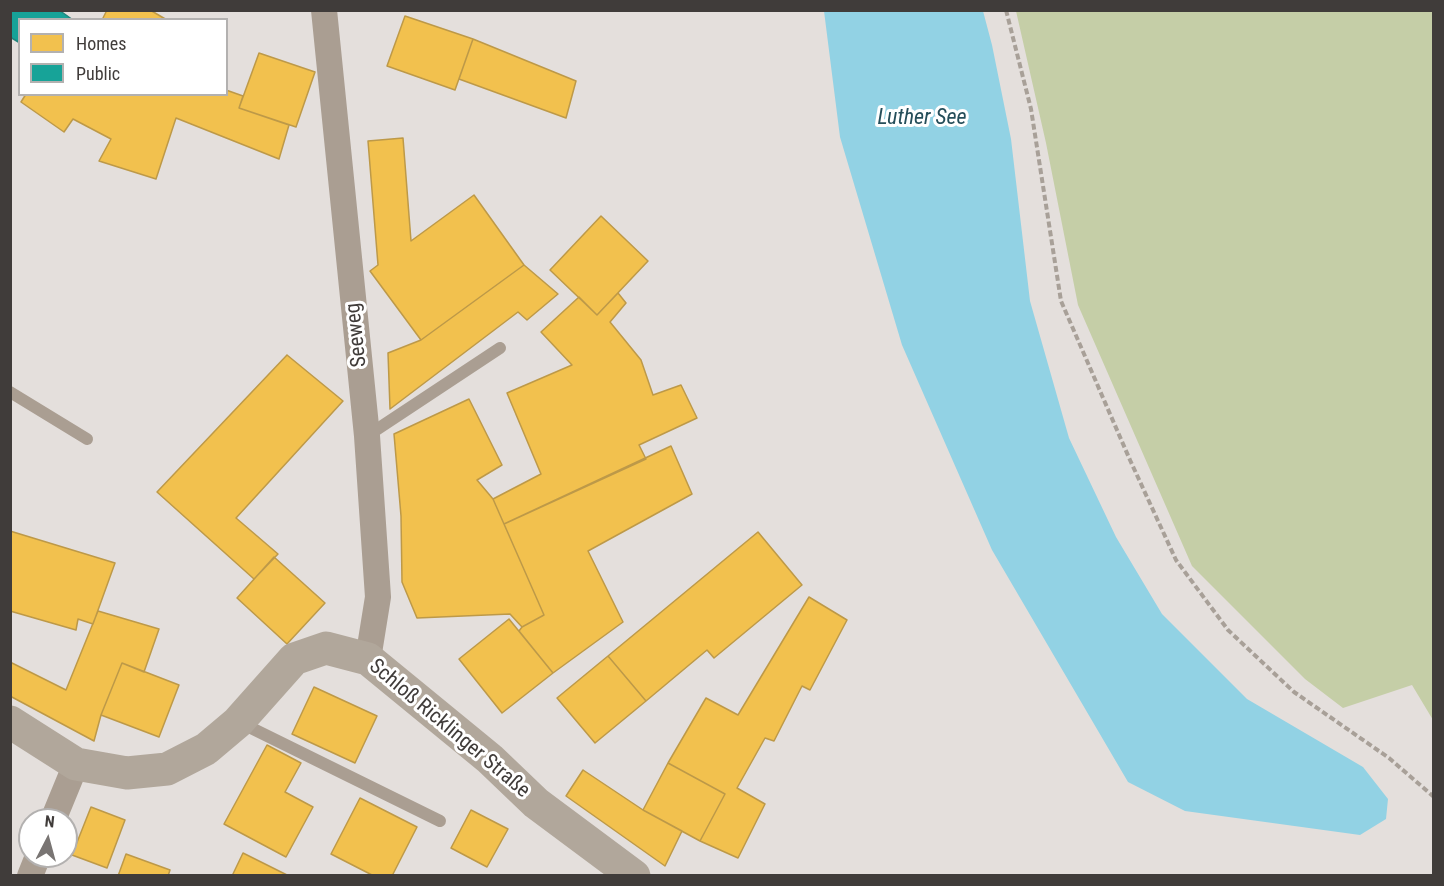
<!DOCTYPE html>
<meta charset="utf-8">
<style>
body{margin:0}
#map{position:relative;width:1444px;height:886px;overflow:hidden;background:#e4dfdc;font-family:"Roboto Condensed",sans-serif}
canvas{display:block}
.frame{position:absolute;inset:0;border:12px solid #403c3a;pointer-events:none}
.legend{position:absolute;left:18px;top:18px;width:210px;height:78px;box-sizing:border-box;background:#fff;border:2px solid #b3b1b0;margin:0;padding:8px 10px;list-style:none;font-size:18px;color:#403c3a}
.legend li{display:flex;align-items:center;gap:12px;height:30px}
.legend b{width:30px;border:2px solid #b3b1b0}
.north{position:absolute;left:18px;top:808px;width:60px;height:60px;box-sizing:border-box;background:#fff;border:2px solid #b3b1b0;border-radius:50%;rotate:6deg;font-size:16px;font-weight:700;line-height:24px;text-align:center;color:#403c3a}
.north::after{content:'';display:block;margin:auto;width:21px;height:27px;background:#797573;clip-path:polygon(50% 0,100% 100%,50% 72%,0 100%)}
</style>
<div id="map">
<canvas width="1444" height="886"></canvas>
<div class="frame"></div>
<ul class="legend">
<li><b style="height:16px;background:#f2c14e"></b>Homes</li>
<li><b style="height:16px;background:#17a398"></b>Public</li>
</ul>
<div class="north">N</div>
</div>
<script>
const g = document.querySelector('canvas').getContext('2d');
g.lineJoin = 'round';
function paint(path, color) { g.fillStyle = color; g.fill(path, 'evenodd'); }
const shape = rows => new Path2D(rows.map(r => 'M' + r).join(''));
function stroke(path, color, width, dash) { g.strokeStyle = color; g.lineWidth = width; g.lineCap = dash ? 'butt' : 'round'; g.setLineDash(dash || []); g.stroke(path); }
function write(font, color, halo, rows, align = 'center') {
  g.font = font + ' "Roboto Condensed",sans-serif'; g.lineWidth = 6; g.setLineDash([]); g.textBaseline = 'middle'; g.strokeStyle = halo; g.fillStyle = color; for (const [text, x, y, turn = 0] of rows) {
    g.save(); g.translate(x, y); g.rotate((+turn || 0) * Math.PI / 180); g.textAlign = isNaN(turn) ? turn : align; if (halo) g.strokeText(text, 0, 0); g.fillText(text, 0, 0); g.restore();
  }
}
const green = shape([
 [1016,11,1433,11,1433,720,1412,685,1343,708,1305,679,1192,566,1078,305,1046,143]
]);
const water = shape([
 [824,11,983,11,992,45,1011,139,1030,301,1069,438,1116,537,1162,614,1247,699,1363,767,1388,799,1386,819,1360,835,1185,811,1128,782,992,550,902,345,840,137]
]);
const homes = shape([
 [107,10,150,10,167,20,102,20,107,10],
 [405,16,473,39,455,90,387,66,405,16],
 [473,39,576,81,566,118,459,79,473,39],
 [259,53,315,72,296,127,239,108,259,53],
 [226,90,243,96,239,108,289,125,279,159,176,118,156,179,99,161,111,139,73,119,64,132,21,102,26,94,226,94,226,90],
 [403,138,411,241,474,195,524,265,421,340,370,271,378,265,368,141,403,138],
 [601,216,648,261,597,315,550,270,601,216],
 [524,265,558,294,527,320,518,312,390,409,388,353,421,340,524,265],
 [618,293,626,303,610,322,641,360,653,395,681,385,697,418,639,445,646,459,504,524,493,499,541,474,507,393,572,365,541,332,579,297,597,315,618,293],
 [287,355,343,401,236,518,278,554,254,579,157,492,287,355],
 [469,399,502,465,477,480,493,499,544,615,522,627,510,614,417,618,402,582,401,516,394,434,469,399],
 [671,446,692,494,588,551,623,622,553,673,519,631,522,627,544,615,504,524,671,446],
 [10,531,115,563,93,624,78,619,76,630,10,611,10,531],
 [758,532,802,585,714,658,707,650,646,701,608,656,758,532],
 [274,557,325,603,287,644,237,598,274,557],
 [809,597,847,620,810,690,802,686,774,741,765,738,737,788,765,804,738,858,700,841,725,794,668,763,706,698,738,715,809,597],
 [98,611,159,629,144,672,122,663,101,715,94,741,10,696,10,662,66,690,98,611],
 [509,619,553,673,502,713,459,659,509,619],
 [608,656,646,701,595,743,557,698,608,656],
 [122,663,179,685,159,737,101,715,122,663],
 [314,687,377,716,355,763,292,734,314,687],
 [267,745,301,763,285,792,313,807,286,857,224,824,267,745],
 [668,763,725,794,700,841,643,810,668,763],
 [583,770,643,810,682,831,665,866,566,796,583,770],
 [360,798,417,827,392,876,374,876,331,854,360,798],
 [91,807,125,820,107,868,72,855,91,807],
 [471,810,508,829,487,867,451,848,471,810],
 [243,853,289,876,232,876,243,853],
 [126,854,170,870,168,876,118,876,126,854]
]);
const public = shape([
 [10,10,59,10,73,20,20,20,20,43,10,37,10,10]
]);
const path = shape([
 [1006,10,1031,109,1061,301,1130,460,1176,560,1228,630,1294,692,1389,758,1434,797]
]);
const lane = shape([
 [10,392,87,439],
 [367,436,500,348],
 [239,722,440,821]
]);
const street = shape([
 [324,10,367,436,378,597,368,659],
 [53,820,76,764],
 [30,876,38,856]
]);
const secondary = shape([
 [10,722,76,764,127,773,167,769,206,749,238,722,294,659,326,648,368,659,490,759,536,803,634,876]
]);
const streetNames = [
 ["Seeweg",357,335,-96],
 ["Schloß Ricklinger Straße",449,729,40]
];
const waterNames = [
 ["Luther See",922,118]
];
paint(green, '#c5cea7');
paint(water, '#92d2e4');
paint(homes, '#f2c14e');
stroke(homes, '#bd9948', 1.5);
paint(public, '#17a398');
stroke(public, '#23847c', 1.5);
stroke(path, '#a8a098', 4, [6, 3]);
stroke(lane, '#aa9e92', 12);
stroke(street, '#aa9e92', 26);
stroke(secondary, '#b1a79b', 33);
write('21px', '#403c3a', '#fff', streetNames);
write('italic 22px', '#254e5a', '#fff', waterNames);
</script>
